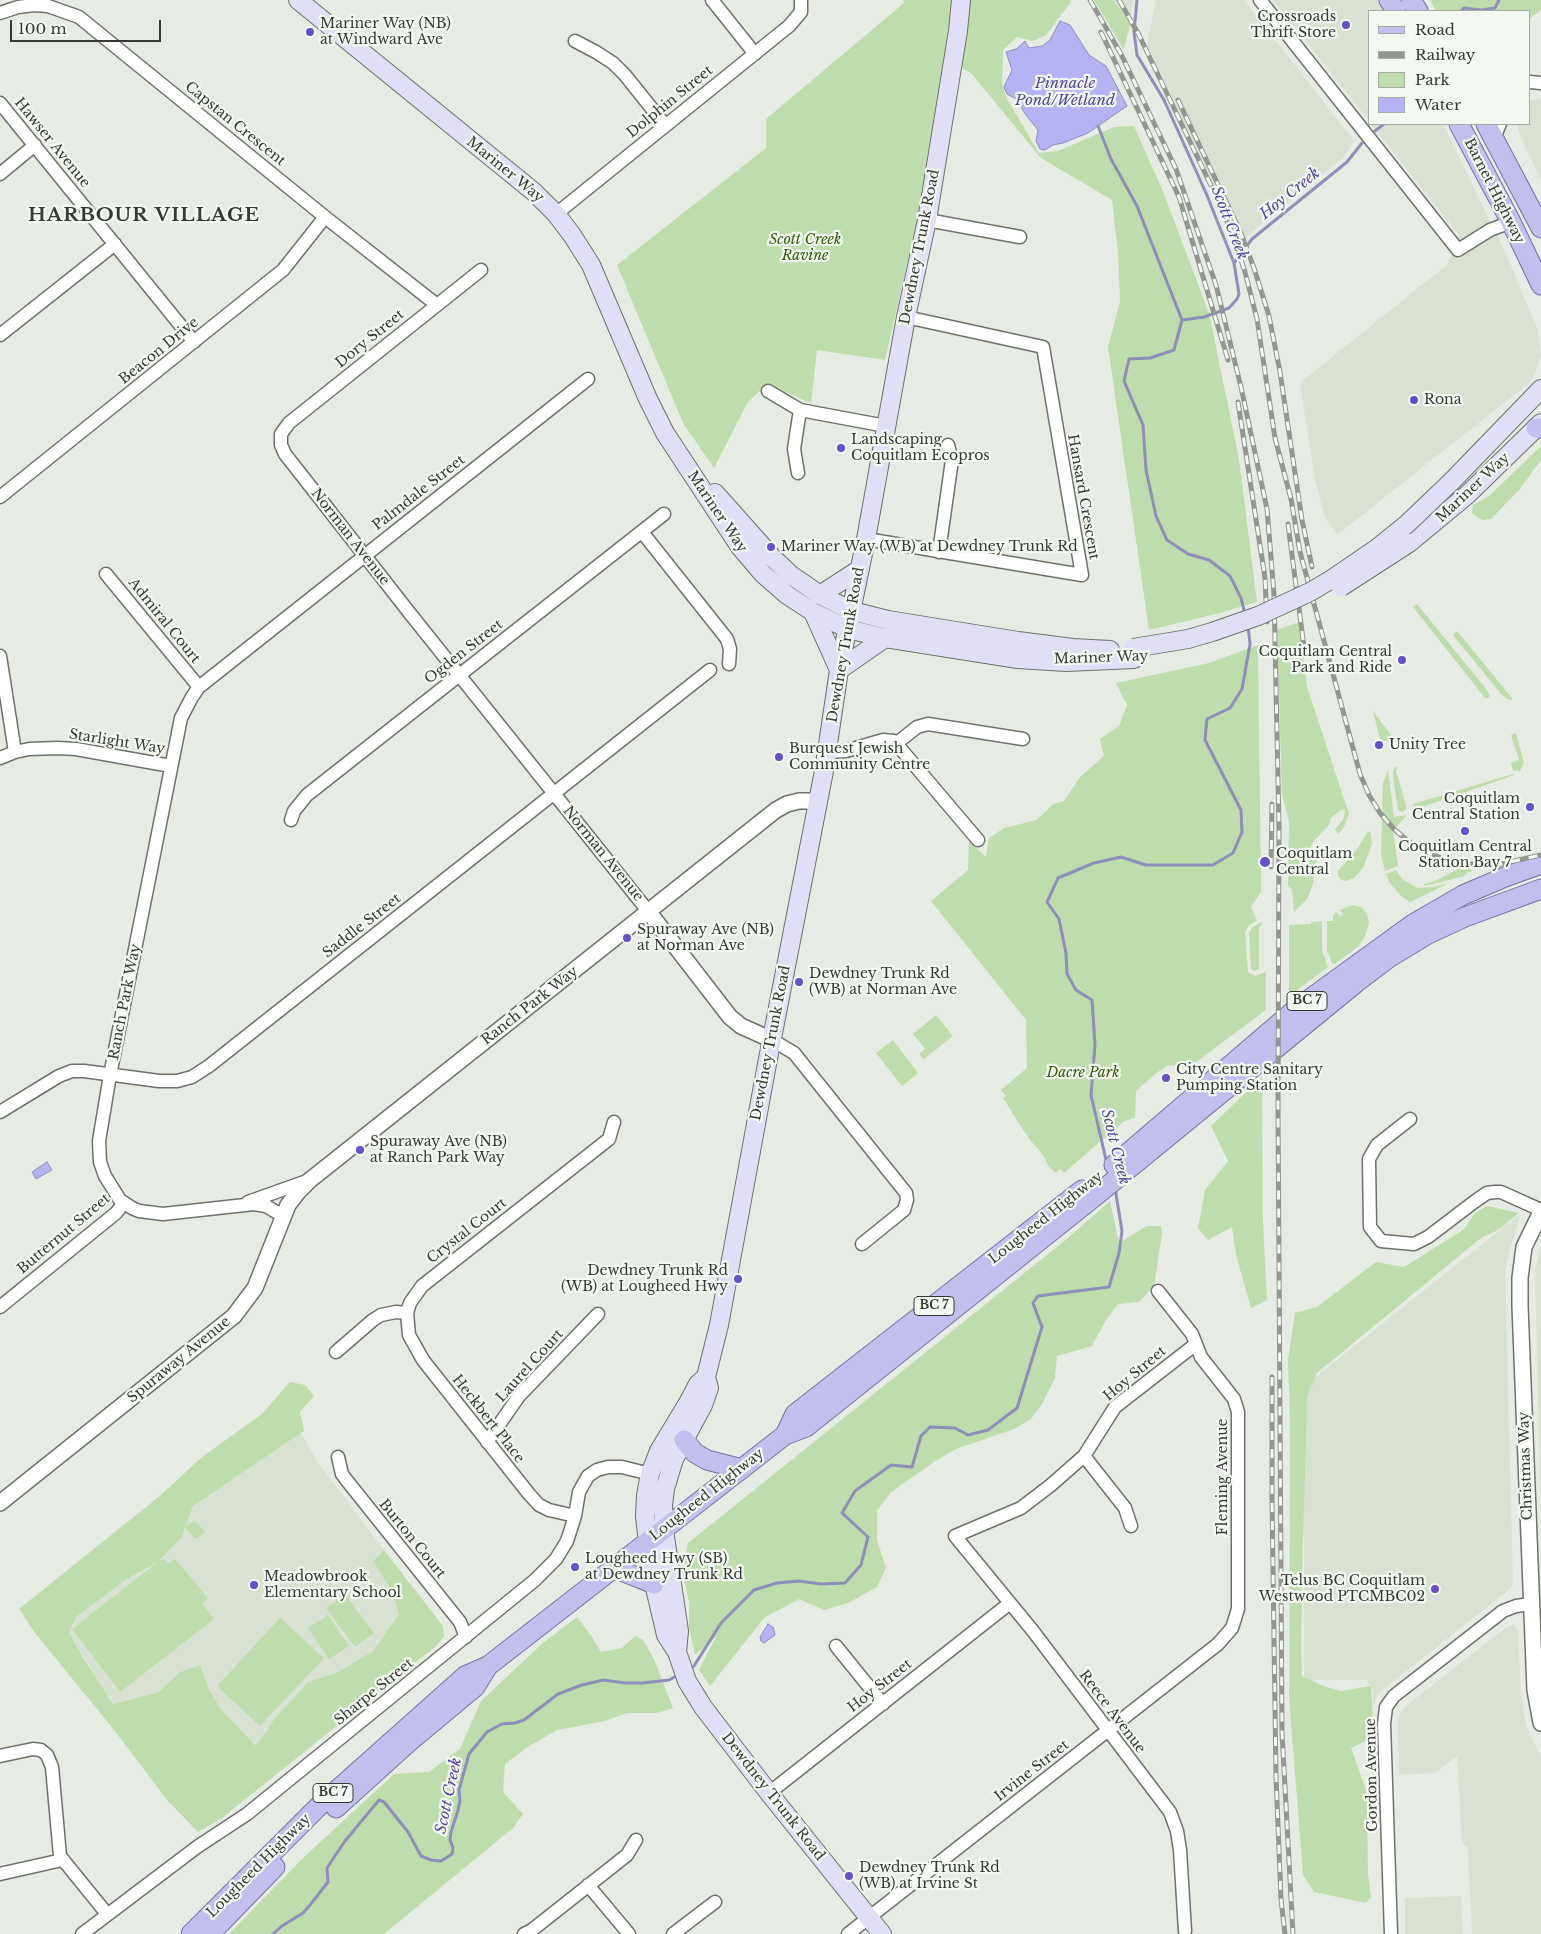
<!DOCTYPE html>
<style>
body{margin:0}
#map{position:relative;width:1541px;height:1934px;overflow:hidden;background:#e6ebe3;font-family:"Libre Baskerville",serif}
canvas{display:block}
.legend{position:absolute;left:1368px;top:10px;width:162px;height:115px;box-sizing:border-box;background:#f3f8f1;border:1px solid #a8aca6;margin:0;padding:6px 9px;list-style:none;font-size:15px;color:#373936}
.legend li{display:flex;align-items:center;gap:10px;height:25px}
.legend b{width:25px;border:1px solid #a8aca6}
.scale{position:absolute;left:10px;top:20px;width:151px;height:22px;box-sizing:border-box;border:2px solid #373936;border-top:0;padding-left:6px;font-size:15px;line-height:18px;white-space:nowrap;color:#373936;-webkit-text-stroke:4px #f3f8f1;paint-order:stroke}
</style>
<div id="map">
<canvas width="1541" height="1934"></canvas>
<ul class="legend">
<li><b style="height:6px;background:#c2bfee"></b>Road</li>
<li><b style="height:6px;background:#939691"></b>Railway</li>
<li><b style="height:14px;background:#bfddac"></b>Park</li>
<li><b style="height:14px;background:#b6b3f4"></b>Water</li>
</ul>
<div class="scale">100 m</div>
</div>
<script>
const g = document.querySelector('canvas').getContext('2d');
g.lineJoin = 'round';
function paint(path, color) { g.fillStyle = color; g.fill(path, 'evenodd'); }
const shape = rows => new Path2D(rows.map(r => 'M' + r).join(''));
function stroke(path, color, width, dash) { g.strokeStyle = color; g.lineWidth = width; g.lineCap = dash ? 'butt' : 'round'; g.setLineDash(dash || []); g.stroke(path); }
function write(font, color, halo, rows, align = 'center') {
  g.font = font + ' "Libre Baskerville",serif'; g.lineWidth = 4.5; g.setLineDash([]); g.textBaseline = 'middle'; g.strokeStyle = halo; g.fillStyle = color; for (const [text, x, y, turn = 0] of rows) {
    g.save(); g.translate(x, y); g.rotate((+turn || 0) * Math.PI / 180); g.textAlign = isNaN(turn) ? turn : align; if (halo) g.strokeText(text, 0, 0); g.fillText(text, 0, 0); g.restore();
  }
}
const built = shape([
 [1107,0,1133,0,1128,36],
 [1156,0,1244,0,1354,141,1344,157,1240,242,1147,44],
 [1273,0,1378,0,1384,11,1370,11,1370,122],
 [1541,98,1541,180,1519,133,1517,124,1530,124,1530,101],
 [1371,124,1443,124,1507,256,1538,331,1541,355,1535,374,1529,383,1337,535,1324,515,1315,479,1300,383,1448,264,1459,235],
 [1520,1214,1519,1220,1510,1248,1505,1270,1513,1582,1511,1588,1386,1687,1377,1695,1373,1706,1373,1690,1366,1680,1304,1680,1304,1386],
 [1541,1246,1541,1533,1535,1270],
 [301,1433,317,1461,384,1550,373,1561,391,1590,399,1614,373,1651,338,1672,308,1682,275,1718,256,1746,223,1712,209,1690,200,1665,180,1672,159,1692,112,1704,69,1632,76,1617,127,1579,160,1561,182,1537,193,1506],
 [1513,1624,1518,1630,1521,1696,1524,1714,1527,1728,1541,1757,1541,1934,1472,1934,1468,1852,1467,1847,1462,1843,1457,1756,1435,1773,1399,1775,1398,1721,1400,1714,1406,1706,1504,1629],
 [1461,1896,1463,1934,1405,1934,1405,1898]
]);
const green = shape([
 [903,0,1070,0,1071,2,1046,35,1033,41,1017,37,1003,50,1002,84,1007,99,1039,153,1058,151,1114,127,1134,126,1162,189,1209,313,1239,459,1257,602,1216,614,1149,630,1108,347,1120,302,1118,252,1112,200,1041,158,971,73,953,64,885,360,817,350,811,403,767,384,748,402,714,468,683,423,617,265,766,148,766,119,904,3],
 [1094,0,1113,0,1130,23,1124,50],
 [1432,0,1541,0,1541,10,1530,18,1530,11,1436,11,1431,1],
 [1541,446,1541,460,1519,490,1491,519,1482,520,1472,513,1473,505,1489,496],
 [1417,604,1487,690,1490,696,1488,698,1485,698,1413,607],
 [1299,622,1307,687,1349,814,1344,827,1338,834,1335,829,1343,820,1345,811,1342,809,1331,818,1329,825,1313,842,1310,850,1313,849,1319,855,1315,865,1313,884,1307,899,1294,912,1292,890,1288,886,1289,820,1282,795,1277,630],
 [1457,631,1512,698,1512,700,1507,699,1501,694,1453,635],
 [1258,645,1261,892,1251,907,1257,920,1249,925,1245,932,1248,972,1255,976,1266,972,1266,1010,1188,1068,1168,1065,1155,1074,1136,1091,1135,1118,1122,1122,1111,1136,1103,1139,1064,1173,1060,1169,1056,1173,1049,1167,1043,1155,1027,1136,1003,1098,1006,1096,1001,1090,1027,1068,1026,1020,931,901,968,870,969,841,986,857,989,838,1004,828,1037,820,1053,804,1064,801,1080,777,1104,756,1100,739,1119,726,1127,705,1116,683,1209,663],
 [1373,711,1391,735,1389,740,1383,742,1380,739],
 [1516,733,1524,763,1519,773,1518,770,1513,771,1511,763,1519,760,1511,735],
 [1396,766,1398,768,1396,771,1407,809,1402,812,1398,810,1394,785,1393,771],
 [1388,770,1394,817,1407,815,1393,831,1398,866,1385,871,1381,855,1383,783],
 [1513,774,1514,775,1414,810,1413,804],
 [1368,831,1371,833,1372,844,1363,868,1354,878,1346,881,1341,880,1338,876,1338,871,1358,848],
 [1468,864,1472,872,1468,872,1461,878,1461,877,1424,886,1424,884,1435,881],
 [1396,870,1403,880,1418,888,1433,887,1449,883,1410,902,1401,896,1390,883,1386,874],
 [1353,905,1361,907,1367,914,1369,923,1366,934,1359,946,1335,964,1332,963,1327,951,1327,921,1333,921,1333,915,1337,912,1340,916,1343,914,1340,910],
 [1322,921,1322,950,1328,967,1289,996,1289,925,1311,924,1311,922],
 [1262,922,1262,925,1259,927,1259,969,1254,971,1251,968,1249,932,1253,927],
 [936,1015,953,1036,924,1059,919,1054,925,1049,913,1034],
 [893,1040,918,1073,902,1086,876,1053],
 [1262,1077,1263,1222,1267,1300,1251,1308,1236,1255,1232,1227,1208,1240,1198,1228,1205,1190,1228,1161,1211,1126],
 [1110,1201,1119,1243,1147,1226,1161,1226,1162,1234,1154,1286,1139,1302,1118,1304,1106,1320,1092,1346,1057,1356,1055,1378,1042,1404,1031,1419,1014,1429,956,1449,937,1460,891,1492,877,1511,877,1540,886,1568,877,1587,848,1603,824,1610,799,1599,765,1617,710,1686,699,1670,716,1637,695,1655,689,1627,689,1603,683,1573,688,1543,1068,1238],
 [1487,1206,1519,1213,1498,1230,1481,1238,1317,1373,1307,1396,1302,1584,1301,1650,1302,1676,1323,1686,1341,1691,1371,1686,1374,1737,1351,1748,1367,1793,1368,1874,1371,1897,1366,1903,1314,1892,1303,1875,1289,1697,1290,1429,1288,1360,1295,1313,1317,1307,1376,1262,1404,1267,1463,1230,1475,1213],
 [290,1382,305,1385,314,1396,300,1412,304,1431,193,1506,186,1526,195,1520,205,1532,195,1539,185,1527,182,1537,160,1560,164,1559,168,1564,175,1559,208,1598,202,1604,214,1619,120,1692,72,1629,158,1562,127,1579,76,1617,69,1632,84,1659,113,1704,159,1692,180,1672,200,1665,209,1690,223,1712,256,1746,275,1718,308,1682,338,1672,373,1651,399,1614,391,1590,373,1561,384,1550,443,1626,444,1637,435,1647,222,1818,198,1832,168,1801,114,1730,35,1633,19,1609,161,1495,202,1457,262,1414],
 [345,1594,374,1633,355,1647,326,1608],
 [328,1615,349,1646,329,1659,308,1628],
 [577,1617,592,1637,601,1652,622,1648,635,1636,643,1640,654,1659,673,1708,657,1713,627,1713,605,1721,557,1730,526,1748,505,1764,503,1792,523,1814,513,1828,384,1934,229,1934,303,1858,394,1774,429,1772,460,1749,481,1701,543,1643],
 [280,1618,324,1658,260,1726,217,1686]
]);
const water = shape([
 [1060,21,1070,25,1089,55,1106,66,1127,106,1088,133,1063,143,1053,145,1045,150,1040,149,1036,141,1038,130,1026,115,1016,99,1007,94,1004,87,1012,70,1006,52,1016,49,1025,41,1029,48,1042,46,1050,40,1060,21],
 [47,1162,52,1170,36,1179,32,1172,47,1162],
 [768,1624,773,1627,775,1635,764,1643,761,1641,760,1637,768,1624]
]);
const stream = shape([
 [1137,0,1134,32,1137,55,1164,100,1206,193,1234,263,1239,294,1237,299,1229,308,1204,317,1182,320],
 [1461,11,1464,8,1481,10,1495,8,1499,0],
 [1098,126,1111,159,1137,206,1182,320],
 [1375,131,1384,124],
 [1234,263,1252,239,1347,162,1362,143],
 [1182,320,1174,350,1150,358,1129,359,1124,381,1143,425,1146,470,1156,516,1167,540,1188,554,1209,560,1230,576,1241,598,1245,614],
 [1107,1164,1091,1095,1095,1045,1092,1000,1076,990,1067,974,1066,953,1059,919,1047,902,1058,878,1094,863,1121,857,1146,865,1213,865,1233,853,1242,832,1241,810,1205,740,1207,719,1230,708,1242,689,1250,644,1248,625],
 [688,1670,694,1666,721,1623,754,1590,777,1583,799,1581,821,1584,845,1583,861,1565,868,1537,842,1513,855,1491,891,1465,912,1467,921,1436,930,1427,955,1428,968,1435,988,1430,1017,1408,1042,1327,1033,1303,1038,1296,1109,1287,1119,1253,1122,1231,1115,1188],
 [273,1934,282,1926,303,1913,310,1905,328,1882,327,1868,345,1841,379,1800,384,1802,408,1832,421,1856,431,1860,441,1861,452,1854,453,1848,450,1840,451,1832,458,1810,460,1801,459,1790,469,1754,487,1732,502,1724,515,1723,524,1720,558,1694,582,1685,603,1680,625,1683,642,1683,669,1680,678,1675]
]);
const minor = shape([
 [712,0,755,54],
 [1260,0,1458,250,1490,230,1511,222],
 [0,13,18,7,34,5,48,6,79,17,325,217,437,305],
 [575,41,596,52,613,63,625,75,665,125],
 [1530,82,1541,83],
 [0,103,194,342],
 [1494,138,1500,124],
 [0,174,35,145],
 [556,214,789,26,801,12,801,0],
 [927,220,1020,237],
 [481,270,289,423,281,434,281,445,285,454,412,616,648,911],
 [0,335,115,244],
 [768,391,800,410,886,426],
 [798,473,794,449,800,410],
 [0,497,283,270,325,217],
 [642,532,727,639,730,649,729,664],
 [866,539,1082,575,1043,347,906,317],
 [939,552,952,460,948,445],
 [106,574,199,687],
 [0,656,15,752],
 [897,743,917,727,928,724,1023,739],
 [827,752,846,751,883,740,894,741,978,840],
 [0,758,15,752,29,749,58,748,76,749,171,766],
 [291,820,294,811,307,795,664,514],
 [772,1040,794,1053,906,1193,907,1200,904,1210,862,1244],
 [0,1112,59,1076,72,1071,84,1071,159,1081,177,1081,192,1077,209,1066,710,670],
 [1410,1119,1377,1145,1369,1159,1370,1227,1381,1241,1414,1244,1428,1237,1474,1202,1487,1193,1495,1192,1501,1192,1541,1210],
 [248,1202,307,1181],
 [283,1216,266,1206,254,1204,163,1214,139,1211,132,1208,120,1200,105,1176,100,1162,99,1141,110,1075,181,718,192,697,199,687,588,379],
 [0,1307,116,1213,124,1203],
 [336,1352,373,1320,381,1315,396,1312,407,1313],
 [487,1442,519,1396,598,1314],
 [1084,1456,1125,1508,1131,1526],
 [338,1457,342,1474,348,1482,460,1622,466,1637],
 [575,1516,549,1510,539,1505,529,1494,423,1360,409,1335,407,1313,410,1303,422,1286,609,1139,614,1122],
 [836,1646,883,1704],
 [0,1756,33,1749,41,1750,47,1755,52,1767,60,1856,107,1914],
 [769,1793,1010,1603],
 [0,1874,62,1860],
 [588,1885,629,1934],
 [1185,1931,1180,1850,1177,1831,1170,1812,1033,1631,955,1536,1021,1508,1051,1485,1084,1456,1115,1407,1196,1344],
 [82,1934,197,1847,247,1814,535,1580,556,1559,567,1541,575,1516,579,1492,588,1476,597,1470,608,1467,622,1467,650,1474],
 [524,1934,532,1930,627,1855,636,1840],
 [673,1934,715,1902],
 [848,1934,1218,1644,1232,1628,1238,1609,1238,1412,1234,1399,1201,1357,1192,1334,1158,1291],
 [1391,1934,1384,1724,1386,1707,1394,1696,1503,1611,1516,1606,1531,1604]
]);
const tertiary = shape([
 [648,911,730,1017,741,1026,772,1040],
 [1541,1212,1524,1247,1520,1278,1520,1306,1535,1690,1541,1723],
 [0,1503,234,1316,255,1288,288,1205,298,1192,310,1180,776,810,787,804,799,801,818,801]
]);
const secondary = shape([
 [298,0,534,192,556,214,572,235,591,265,648,399,665,433,740,547,763,574,787,595,813,612,848,629,885,638,1018,659,1066,662,1134,659],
 [1452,481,1541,389],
 [715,493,772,557,791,575,820,595,852,611,888,620,1018,641,1073,648,1110,650],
 [1409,543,1467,495,1541,423],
 [820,595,860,569],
 [813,612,839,670],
 [839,670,885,638],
 [706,1377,698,1384,688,1403,659,1451,650,1474,646,1495,645,1517,648,1542,654,1584,666,1635,677,1652,687,1681,703,1707,769,1793,882,1934],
 [677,1652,679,1631,664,1530,663,1505,665,1489,674,1459,703,1405,709,1388,706,1377,719,1325,767,1064,824,771,839,670,866,539,906,317,927,220,958,31,961,0]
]);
const primary = shape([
 [1389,0,1396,11],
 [1411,0,1418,11],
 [1459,124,1511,222,1541,285],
 [1486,124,1541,228],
 [1536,428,1541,428],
 [1114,1165,1296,1009,1413,924,1463,895,1505,877,1541,864],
 [785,1435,795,1414,1082,1190],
 [684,1440,695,1453,707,1460,742,1469],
 [614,1568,654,1584],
 [336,1808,409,1742,475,1687,488,1666],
 [191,1934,318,1807,465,1676,488,1666,785,1435,806,1427,1094,1197,1357,982,1390,957,1428,934,1465,917,1541,889],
 [210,1934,275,1867]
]);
const rail = shape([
 [1090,0,1121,54,1176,169,1216,285,1241,387,1267,509,1274,594,1279,826,1278,1108,1282,1732,1293,1934],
 [1119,0,1139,35,1216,196,1233,235,1245,272,1257,319,1275,438,1291,499,1300,552,1360,774,1369,795,1380,813,1394,829,1408,841,1426,852,1452,862,1480,865,1501,864,1541,855],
 [1101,32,1179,197,1228,360],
 [1178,100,1240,231,1254,268,1269,316,1280,372,1302,520,1312,567],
 [1238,402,1265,578,1267,622],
 [1288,524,1304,647],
 [1271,867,1272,804],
 [1272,1377,1272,1500,1276,1777,1281,1899,1285,1934]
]);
const secondaryBridge = shape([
 [1341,587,1409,543],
 [1133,648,1188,639,1212,632,1258,616,1310,592,1332,579,1376,549,1407,524,1452,481]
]);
const markers = [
 [1346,25,5,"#6550c9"],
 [310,32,5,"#6550c9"],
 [1414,400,5,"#6550c9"],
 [841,448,5,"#6550c9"],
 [771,547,5,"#6550c9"],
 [1402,660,5,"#6550c9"],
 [1379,745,5,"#6550c9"],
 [779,757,5,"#6550c9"],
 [1530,807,5,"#6550c9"],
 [1465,831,5,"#6550c9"],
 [1265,862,6,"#6550c9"],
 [627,938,5,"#6550c9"],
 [799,982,5,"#6550c9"],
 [1166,1078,5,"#6550c9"],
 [360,1150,5,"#6550c9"],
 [738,1279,5,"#6550c9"],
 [575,1567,5,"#6550c9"],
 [254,1585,5,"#6550c9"],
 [1435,1589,5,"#6550c9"],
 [849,1876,5,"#6550c9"]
];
const shields = [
 [1307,1001,40],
 [934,1306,40],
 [333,1793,40]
];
const shieldNames = [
 ["BC 7",1307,1001],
 ["BC 7",934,1306],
 ["BC 7",333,1793]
];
const poiNames = [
 ["Crossroads",1336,17,"right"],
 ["Thrift Store",1336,33,"right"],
 ["Mariner Way (NB)",320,24],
 ["at Windward Ave",320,40],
 ["Rona",1424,400],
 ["Landscaping",851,440],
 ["Coquitlam Ecopros",851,456],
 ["Mariner Way (WB) at Dewdney Trunk Rd",781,547],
 ["Coquitlam Central",1392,652,"right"],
 ["Park and Ride",1392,668,"right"],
 ["Unity Tree",1389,745],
 ["Burquest Jewish",789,749],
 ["Community Centre",789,765],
 ["Coquitlam",1520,799,"right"],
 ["Central Station",1520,815,"right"],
 ["Coquitlam Central",1465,847,"center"],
 ["Station Bay 7",1465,863,"center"],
 ["Coquitlam",1276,854],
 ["Central",1276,870],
 ["Spuraway Ave (NB)",637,930],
 ["at Norman Ave",637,946],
 ["Dewdney Trunk Rd",809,974],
 ["(WB) at Norman Ave",809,990],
 ["City Centre Sanitary",1176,1070],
 ["Pumping Station",1176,1086],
 ["Spuraway Ave (NB)",370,1142],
 ["at Ranch Park Way",370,1158],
 ["Dewdney Trunk Rd",728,1271,"right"],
 ["(WB) at Lougheed Hwy",728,1287,"right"],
 ["Lougheed Hwy (SB)",585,1559],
 ["at Dewdney Trunk Rd",585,1575],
 ["Meadowbrook",264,1577],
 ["Elementary School",264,1593],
 ["Telus BC Coquitlam",1425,1581,"right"],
 ["Westwood PTCMBC02",1425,1597,"right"],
 ["Dewdney Trunk Rd",859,1868],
 ["(WB) at Irvine St",859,1884]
];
const streetNames = [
 ["Dolphin Street",670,102,-39],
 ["Capstan Crescent",235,124,39],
 ["Hawser Avenue",52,143,51],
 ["Mariner Way",505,170,39],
 ["Barnet Highway",1494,191,63],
 ["Dewdney Trunk Road",920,247,-79],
 ["Dory Street",370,339,-39],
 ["Beacon Drive",159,351,-39],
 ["Mariner Way",1473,488,-43],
 ["Palmdale Street",419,493,-38],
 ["Hansard Crescent",1083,497,80],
 ["Mariner Way",717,512,56],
 ["Norman Avenue",350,537,52],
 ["Admiral Court",164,621,51],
 ["Dewdney Trunk Road",846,645,-80],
 ["Ogden Street",464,652,-38],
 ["Mariner Way",1101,658,-2],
 ["Starlight Way",117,742,9],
 ["Norman Avenue",603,854,51],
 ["Saddle Street",362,926,-38],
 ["Ranch Park Way",125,1002,-79],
 ["Ranch Park Way",530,1006,-38],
 ["Dewdney Trunk Road",771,1043,-79],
 ["Lougheed Highway",1046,1218,-38],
 ["Crystal Court",467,1231,-38],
 ["Butternut Street",64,1234,-40],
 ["Spuraway Avenue",179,1360,-39],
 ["Laurel Court",530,1366,-48],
 ["Hoy Street",1135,1374,-40],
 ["Heckbert Place",488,1419,52],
 ["Christmas Way",1526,1466,-92],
 ["Fleming Avenue",1223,1477,-90],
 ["Lougheed Highway",707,1495,-38],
 ["Burton Court",412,1539,51],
 ["Hoy Street",880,1686,-38],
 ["Sharpe Street",374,1692,-39],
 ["Reece Avenue",1112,1712,53],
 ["Irvine Street",1032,1771,-38],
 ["Gordon Avenue",1372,1775,-91],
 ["Dewdney Trunk Road",773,1797,52],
 ["Lougheed Highway",259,1866,-45]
];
const parkNames = [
 ["Scott Creek",805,240],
 ["Ravine",805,256],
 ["Dacre Park",1083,1073]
];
const waterNames = [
 ["Pinnacle",1065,84],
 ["Pond/Wetland",1065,101],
 ["Hoy Creek",1290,194,-39],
 ["Scott Creek",1229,223,69],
 ["Scott Creek",1115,1147,76],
 ["Scott Creek",449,1796,-78]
];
const districtNames = [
 ["HARBOUR VILLAGE",144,216]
];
paint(built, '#d9e1d3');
paint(green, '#bfddac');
paint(water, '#b6b3f4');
stroke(water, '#908ebb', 1);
stroke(stream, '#908ebb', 3);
stroke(minor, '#6e726b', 15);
stroke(tertiary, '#6e726b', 18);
stroke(secondary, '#6e726b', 20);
stroke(primary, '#7774a6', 21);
stroke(minor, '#fff', 12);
stroke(tertiary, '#fff', 15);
stroke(secondary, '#e1dff6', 18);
stroke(primary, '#c2bfee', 19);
stroke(rail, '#939691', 5);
stroke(rail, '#f3f8f1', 3, [9]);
stroke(secondaryBridge, '#6e726b', 20, []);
stroke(secondaryBridge, '#e1dff6', 18);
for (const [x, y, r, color] of markers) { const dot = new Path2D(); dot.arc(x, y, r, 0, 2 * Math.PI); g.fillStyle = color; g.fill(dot); stroke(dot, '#f3f8f1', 2); }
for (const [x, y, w] of shields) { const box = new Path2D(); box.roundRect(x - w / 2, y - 9.5, w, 19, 4); g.fillStyle = '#f3f8f1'; g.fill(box); stroke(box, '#373936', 1); }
write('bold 12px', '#373936', null, shieldNames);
write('14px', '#373936', '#f3f8f1', poiNames, 'left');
write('14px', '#373936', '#f3f8f1', streetNames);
write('italic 14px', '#315905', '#f3f8f1', parkNames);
write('italic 15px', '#52439f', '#f3f8f1', waterNames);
g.letterSpacing = '1px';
write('bold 19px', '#373936', '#f3f8f1', districtNames);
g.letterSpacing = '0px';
</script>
